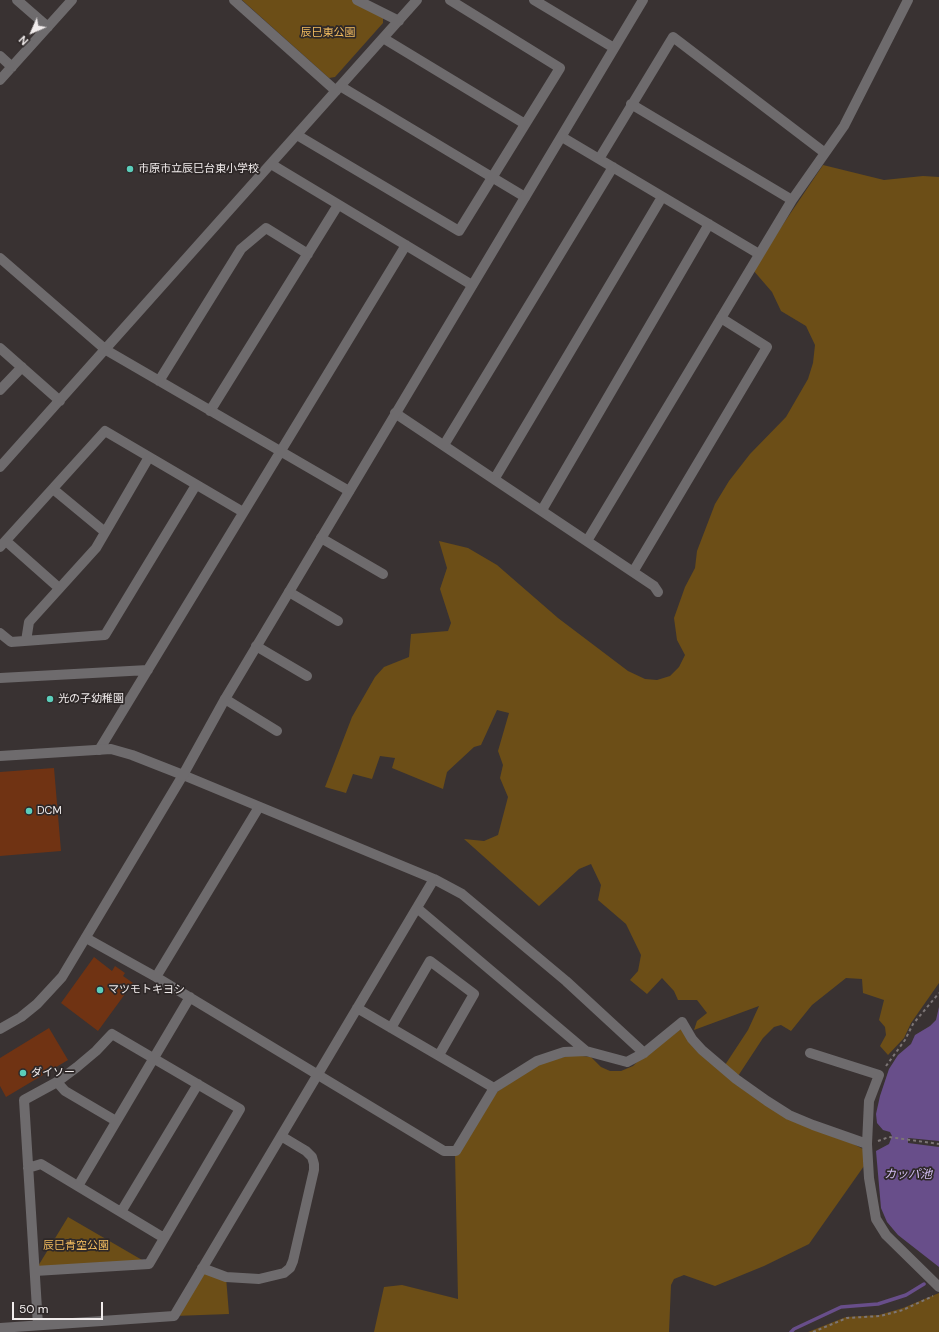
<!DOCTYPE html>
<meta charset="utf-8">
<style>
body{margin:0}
#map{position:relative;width:939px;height:1332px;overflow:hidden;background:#393232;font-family:"DM Sans",sans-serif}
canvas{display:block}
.north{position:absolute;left:12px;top:12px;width:40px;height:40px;-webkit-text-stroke:3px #2e2828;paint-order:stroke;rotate:225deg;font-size:11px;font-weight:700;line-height:16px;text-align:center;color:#f1ecec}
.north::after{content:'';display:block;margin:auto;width:14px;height:18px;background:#f1ecec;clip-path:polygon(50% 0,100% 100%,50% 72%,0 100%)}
.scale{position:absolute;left:12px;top:1302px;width:91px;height:18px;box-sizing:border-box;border:2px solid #f1ecec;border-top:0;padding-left:5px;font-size:12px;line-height:14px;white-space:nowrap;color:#f1ecec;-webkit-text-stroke:3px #2e2828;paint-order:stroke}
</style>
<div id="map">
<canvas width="939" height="1332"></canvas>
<div class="north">N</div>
<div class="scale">50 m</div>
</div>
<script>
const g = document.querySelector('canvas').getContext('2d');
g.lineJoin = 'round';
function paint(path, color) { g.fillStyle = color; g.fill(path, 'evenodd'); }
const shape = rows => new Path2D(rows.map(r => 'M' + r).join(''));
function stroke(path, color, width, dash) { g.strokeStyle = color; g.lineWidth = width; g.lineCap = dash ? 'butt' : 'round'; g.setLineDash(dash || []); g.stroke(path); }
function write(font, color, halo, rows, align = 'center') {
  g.font = font + ' "DM Sans","Noto Sans JP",sans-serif'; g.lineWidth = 3.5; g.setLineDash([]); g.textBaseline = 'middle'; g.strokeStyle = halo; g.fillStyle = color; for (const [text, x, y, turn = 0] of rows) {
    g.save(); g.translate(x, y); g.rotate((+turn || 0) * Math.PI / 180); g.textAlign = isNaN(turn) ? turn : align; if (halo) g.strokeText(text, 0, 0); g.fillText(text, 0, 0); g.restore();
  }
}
const green = shape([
 [242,0,355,0,383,17,383,23,335,77,329,78],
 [823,165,884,180,923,176,939,177,939,983,911,1023,904,1038,888,1055,880,1046,886,1035,885,1027,879,1020,884,1000,863,993,862,979,846,978,812,1005,791,1031,781,1025,774,1027,763,1038,738,1076,725,1065,748,1030,759,1006,694,1030,697,1021,707,1013,697,1000,678,1000,674,991,662,978,647,994,630,980,638,971,641,955,626,924,598,900,601,885,591,864,579,869,539,906,464,839,484,841,498,835,508,797,500,778,503,765,498,751,509,713,497,710,481,745,474,747,447,772,443,789,392,768,395,758,380,756,372,779,353,774,346,793,325,787,352,717,375,677,384,667,409,657,411,634,448,631,451,623,440,589,447,568,439,541,468,548,497,565,558,618,628,671,645,679,657,680,670,676,679,667,685,655,677,640,674,618,685,587,695,568,697,551,715,504,729,481,750,454,786,417,808,379,813,363,815,345,806,326,781,311,772,292,753,270,763,254],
 [681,1029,734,1083,863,1149,864,1166,809,1244,764,1266,715,1286,684,1275,674,1279,671,1285,669,1332,374,1332,384,1287,402,1285,458,1299,455,1153,497,1092,537,1064,572,1055,591,1057,601,1067,610,1071,621,1071,633,1066,643,1056],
 [68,1217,149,1264,35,1271],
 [202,1268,226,1277,229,1314,174,1316],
 [939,1293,939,1332,808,1332,846,1317,879,1315,903,1308]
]);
const water = shape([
 [939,1007,939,1141,908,1138,908,1143,939,1147,939,1267,898,1235,887,1222,881,1208,876,1151,889,1144,892,1136,890,1132,883,1130,877,1123,876,1114,880,1096,889,1069,898,1055,911,1044,915,1035,930,1026,936,1020]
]);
const stream = shape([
 [791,1332,794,1329,841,1307,878,1304,906,1295,924,1284]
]);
const building = shape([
 [54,768,61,851,0,856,0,772],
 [94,957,112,971,115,966,125,973,123,976,133,983,98,1031,61,1003],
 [49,1028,68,1060,6,1097,0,1086,0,1058]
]);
const path = shape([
 [886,1066,905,1040,913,1024,939,993],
 [878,1141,889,1137,939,1144],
 [813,1332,847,1318,880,1316,903,1310,933,1296]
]);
const minor = shape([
 [17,0,48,27],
 [234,0,336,91],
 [357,0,399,21],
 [383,38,525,124],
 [0,56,12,67],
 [0,80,72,0],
 [340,86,525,197],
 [631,104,792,200],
 [297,135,459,231,560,68,450,0],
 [562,137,759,254],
 [599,159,673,37,825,153],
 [271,164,472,285],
 [0,258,106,350,349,491],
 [0,348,60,401],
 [159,381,241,249,266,228,308,254],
 [0,390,22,367],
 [210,411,338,205],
 [395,413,654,586,658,592],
 [444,445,613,167],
 [0,467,417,0],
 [495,478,662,197],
 [53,489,105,532],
 [542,510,709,224],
 [321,538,383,574],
 [6,541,59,588],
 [587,541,792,200,844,126,908,0],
 [0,547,105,431,243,512],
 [633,572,767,347,721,318],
 [289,592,338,621],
 [0,633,11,642,105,635,196,485],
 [26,641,29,622,96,548,149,457],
 [256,646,307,676],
 [0,678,148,670],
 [225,699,277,731],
 [99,750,406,245],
 [183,775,434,879,462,894,566,981,644,1053],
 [417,908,586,1051],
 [86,938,156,977,444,1151,456,1151,494,1088,537,1061,564,1052,586,1051,627,1062,644,1053,682,1022,692,1039,702,1050,736,1079,767,1101,789,1115,813,1125,867,1144],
 [156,977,259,807],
 [357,1008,494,1088],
 [391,1028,430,961,474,994,439,1055],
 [810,1053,879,1075,869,1101,867,1144,869,1178,876,1219,886,1235,939,1287],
 [57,1082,65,1091,116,1121],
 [28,1168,41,1164,164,1238],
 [78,1186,190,997],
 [121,1212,198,1084],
 [202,1268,226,1277,259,1279,284,1273,290,1268,293,1261,314,1170,314,1164,312,1157,306,1151,281,1136],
 [35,1271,149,1264,240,1109,112,1034,96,1051,77,1067,57,1082,24,1100,38,1325],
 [0,1328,174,1316,434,879]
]);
const tertiary = shape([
 [534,0,614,48],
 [0,756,111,749,132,755,183,775],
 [0,1029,21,1017,37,1004,62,977,183,775,225,699,643,0]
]);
const markers = [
 [130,169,4,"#5bcebb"],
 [50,699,4,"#5bcebb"],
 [29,811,4,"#5bcebb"],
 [100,990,4,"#5bcebb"],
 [23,1073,4,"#5bcebb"]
];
const parkNames = [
 ["辰巳東公園",328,33],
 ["辰巳青空公園",76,1246]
];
const poiNames = [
 ["市原市立辰巳台東小学校",138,169],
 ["光の子幼稚園",58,699],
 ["DCM",37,811],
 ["マツモトキヨシ",108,990],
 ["ダイソー",31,1073]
];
const waterNames = [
 ["カッパ池",908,1175]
];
paint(green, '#6c4e17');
paint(water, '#684e8a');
stroke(stream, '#684e8a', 3.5);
paint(building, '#703313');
stroke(path, '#7d7676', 2, [3, 3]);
stroke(minor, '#6e6b6d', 10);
stroke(tertiary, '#6e6b6d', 10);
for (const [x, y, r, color] of markers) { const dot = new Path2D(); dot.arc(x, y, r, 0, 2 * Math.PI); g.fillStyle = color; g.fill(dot); stroke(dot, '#2e2828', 1.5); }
write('11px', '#f3bc5f', '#2e2828', parkNames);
write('11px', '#f1ecec', '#2e2828', poiNames, 'left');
write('italic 12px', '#d2bdf2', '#2e2828', waterNames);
</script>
